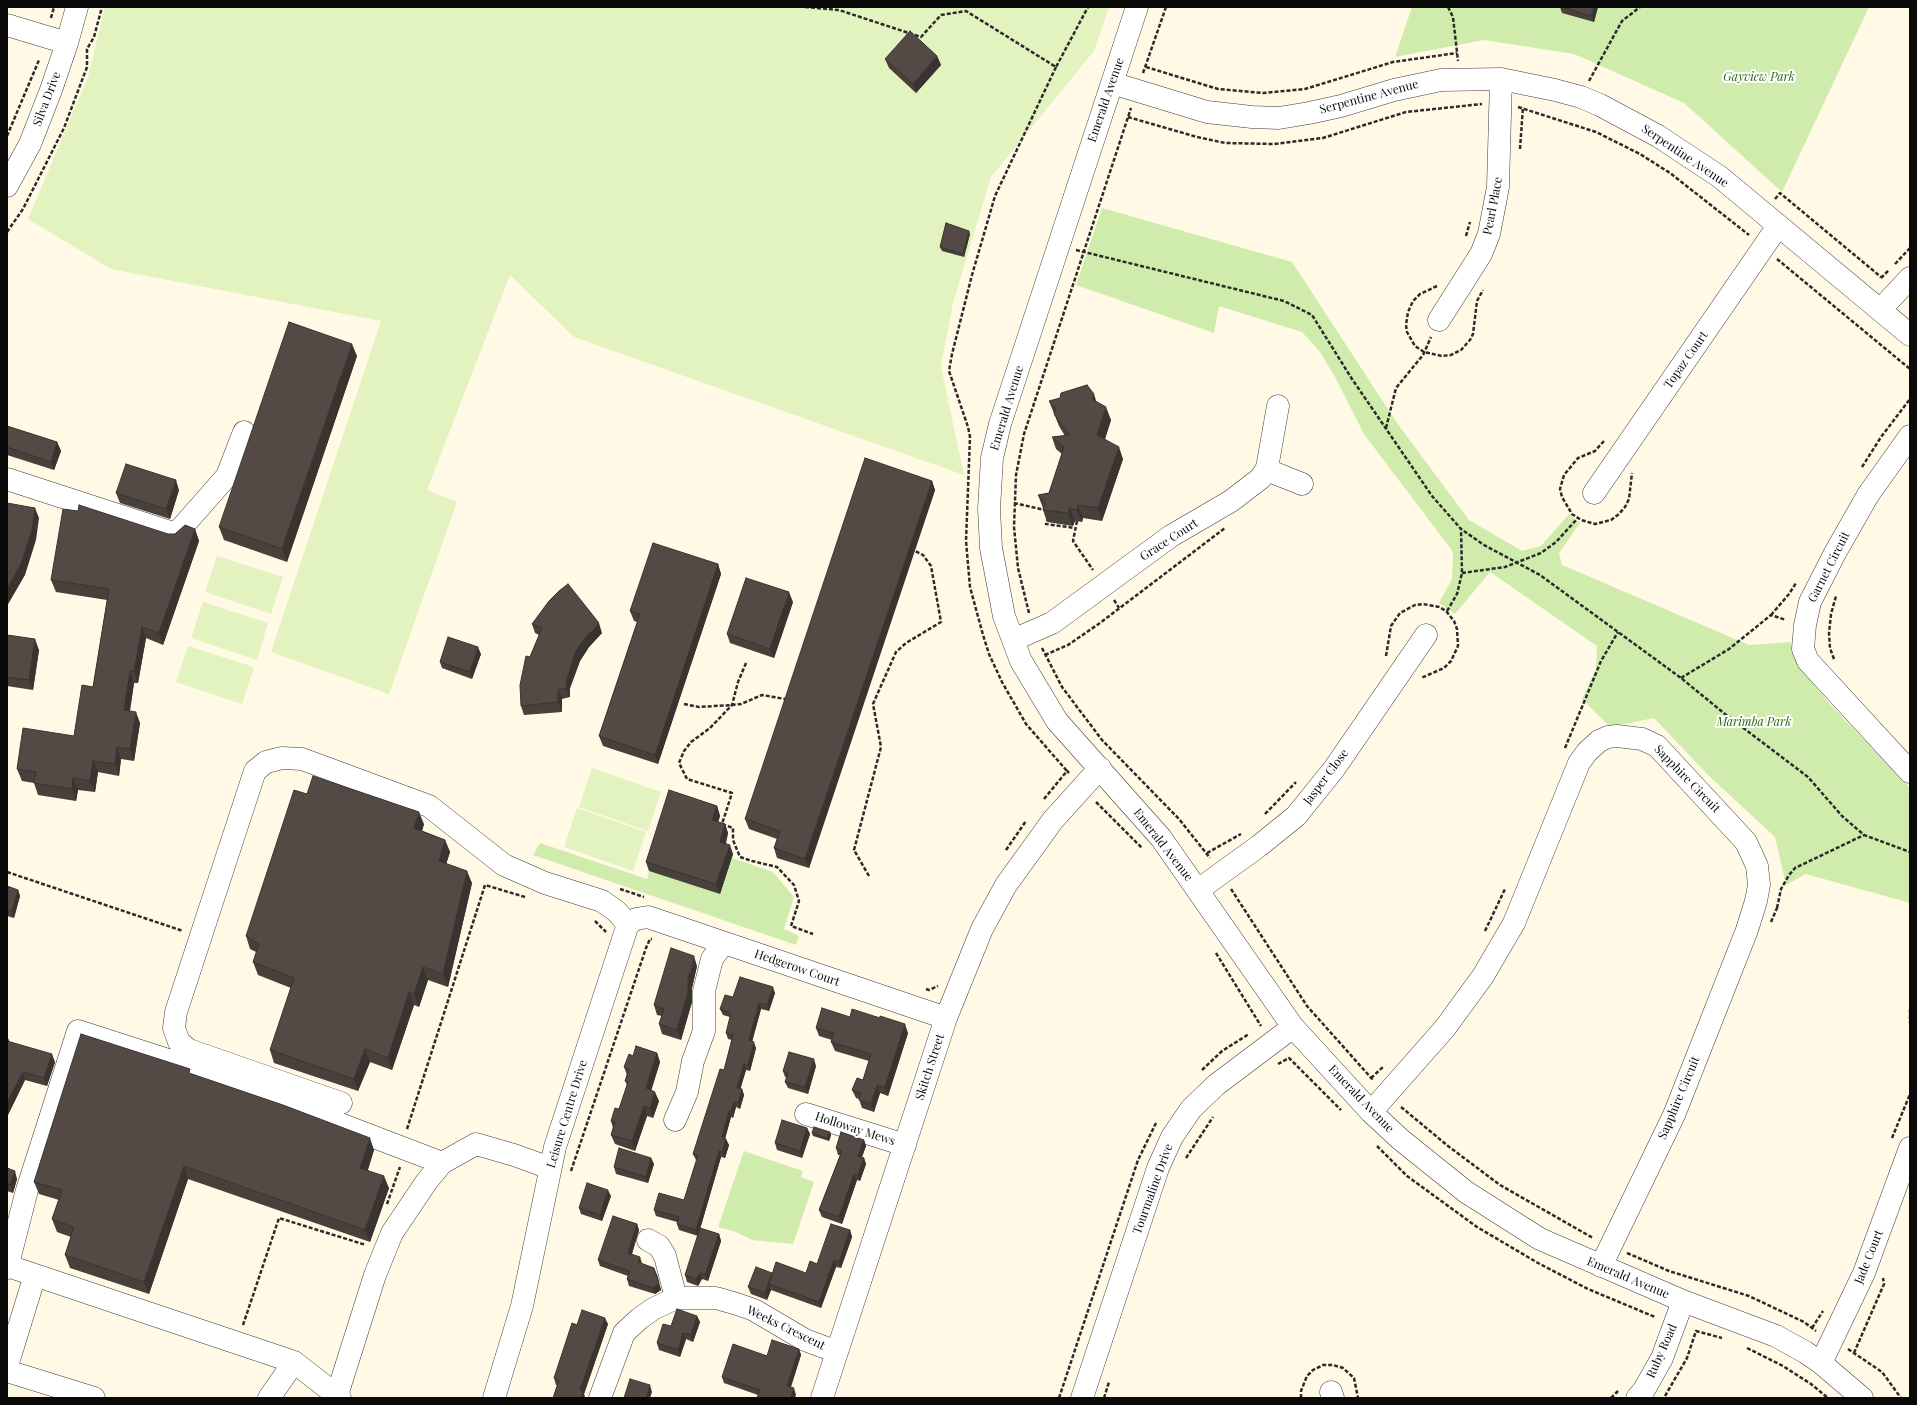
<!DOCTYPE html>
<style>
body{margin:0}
#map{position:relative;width:1917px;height:1405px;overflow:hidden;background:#fff9e6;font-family:"Playfair Display",serif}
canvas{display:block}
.frame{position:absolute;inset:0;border:8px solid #090909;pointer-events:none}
</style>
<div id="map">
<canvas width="1917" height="1405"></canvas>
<div class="frame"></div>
</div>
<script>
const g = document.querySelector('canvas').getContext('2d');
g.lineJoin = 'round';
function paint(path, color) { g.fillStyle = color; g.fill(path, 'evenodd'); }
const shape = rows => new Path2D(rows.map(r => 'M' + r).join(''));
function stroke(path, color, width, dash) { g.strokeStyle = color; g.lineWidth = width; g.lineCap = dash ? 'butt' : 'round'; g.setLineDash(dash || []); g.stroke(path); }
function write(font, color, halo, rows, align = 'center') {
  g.font = font + ' "Playfair Display",serif'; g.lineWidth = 4; g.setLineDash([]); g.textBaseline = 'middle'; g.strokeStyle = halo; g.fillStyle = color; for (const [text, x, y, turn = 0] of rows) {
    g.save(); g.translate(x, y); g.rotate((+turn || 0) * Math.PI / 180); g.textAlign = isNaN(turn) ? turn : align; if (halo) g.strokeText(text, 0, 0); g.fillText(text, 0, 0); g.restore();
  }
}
const green = shape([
 [1412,7,1869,7,1782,192,1684,103,1574,54,1484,40,1395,57],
 [1102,208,1292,262,1397,423,1469,520,1522,551,1541,546,1569,514,1580,523,1559,553,1562,565,1749,645,1791,642,1801,669,1829,703,1910,788,1910,903,1806,874,1786,885,1775,837,1709,776,1654,718,1610,727,1582,699,1596,669,1597,646,1490,572,1455,614,1439,603,1452,579,1453,552,1364,434,1335,377,1320,352,1302,332,1219,306,1214,333,1076,285],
 [540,843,647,879,649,871,720,894,732,858,773,872,794,897,784,929,799,936,796,945,533,855],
 [744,1151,803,1171,801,1177,814,1182,793,1244,752,1240,736,1232,718,1227]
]);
const pitch = shape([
 [105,7,1109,7,1094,51,991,177,953,303,941,367,964,475,574,337,510,275,427,490,457,502,389,694,271,652,381,321,111,269,28,219,88,77],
 [217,556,283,577,271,614,205,592],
 [203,602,268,623,257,660,191,638],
 [188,646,254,667,242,704,176,682],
 [592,768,661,792,648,831,579,807],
 [577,808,646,832,633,871,564,847]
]);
const path = shape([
 [805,7,839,10,921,37,941,15,966,11,1056,67,1088,7],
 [1448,7,1453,17,1458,61],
 [51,18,54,7],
 [1056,67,995,196,972,275,952,354,949,371,968,427,970,437,966,541,970,587,983,635,989,654,1002,682,1026,724,1067,771],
 [1146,67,1218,89,1263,93,1305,89,1393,62,1457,53],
 [1143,73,1166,7],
 [1589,81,1622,21,1640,7],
 [1518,107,1596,132,1640,154,1670,173,1749,235],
 [1128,117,1197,137,1225,143,1274,144,1323,138,1406,112,1482,104],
 [7,136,39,60],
 [1520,149,1523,107],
 [1775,199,1780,193,1881,277],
 [7,232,23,209,64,128,87,67,87,49,94,37,102,7],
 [1466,236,1470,222],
 [1076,250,1284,301,1312,315,1352,379,1432,496,1461,529,1484,545,1540,575,1681,678,1725,714,1808,777,1842,816,1864,835,1910,852],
 [1777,259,1910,369],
 [1895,264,1910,248],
 [1881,278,1889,270],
 [1437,286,1420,294,1413,301,1408,312,1406,325,1407,332,1415,346,1424,352,1442,356,1451,355,1461,350,1470,340,1473,334,1477,301,1483,290],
 [1386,428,1396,388,1423,355,1431,337],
 [1604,441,1595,451,1578,458,1564,475,1560,489,1562,497,1572,514,1581,520,1595,524,1611,520,1619,514,1625,507,1629,499,1632,473],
 [1862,467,1881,437,1910,399],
 [1014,503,1045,510],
 [1048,517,1046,524,1075,528],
 [1077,521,1073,541,1093,570],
 [1462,573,1505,567,1541,553,1556,542,1577,519],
 [1114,600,1119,608],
 [1447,611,1457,594,1462,573,1461,529],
 [1029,613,1018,568,1014,527,1016,475,1024,434,1131,108],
 [1771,615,1789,594,1796,583],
 [1042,648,1062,687,1102,740,1179,819,1210,858],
 [1045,655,1068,645,1100,623,1225,528],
 [1386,656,1391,626,1400,613,1415,605,1423,604,1439,607,1446,611,1454,621,1457,629,1458,646,1451,661,1444,668,1421,678],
 [1834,659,1830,648,1829,633,1831,614,1836,596],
 [746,663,738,682,732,705,710,728,691,742,684,751,679,763,687,779,732,793,722,824,733,828,733,840,740,857,752,861,777,867,794,885,799,901,791,926,813,934],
 [1681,678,1729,649,1771,615,1786,620],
 [684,704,699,707,732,705,741,704,762,695,785,699],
 [1565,748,1601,661,1618,632],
 [1044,799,1067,771,1069,773],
 [1096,802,1142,848],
 [1265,814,1296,782],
 [1006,850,1026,821],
 [1207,853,1241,834],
 [7,872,183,931],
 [869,876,854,850,881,747,873,704,896,652,906,643,941,622,931,566,923,555,915,551],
 [620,889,644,897],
 [1231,889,1307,1006,1373,1080],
 [1777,908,1781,889,1789,875,1795,868,1864,835],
 [595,921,606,932],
 [1771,922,1777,908],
 [1485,931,1505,889],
 [1216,953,1261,1026],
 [926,989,929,990,938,986],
 [1910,1009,1910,1023],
 [1278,1064,1289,1058,1341,1110],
 [1202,1070,1222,1051,1249,1034],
 [1371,1078,1383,1067],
 [1401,1107,1448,1146,1500,1185,1593,1238],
 [407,1129,485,885,525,897],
 [1892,1138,1910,1094],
 [1377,1146,1407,1176,1477,1227,1538,1263,1588,1289,1655,1317],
 [1186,1158,1213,1117],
 [571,1171,646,948,650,939,652,939],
 [387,1204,400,1167],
 [1627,1253,1669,1271,1749,1296,1804,1322,1816,1331],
 [243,1325,279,1218,366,1245],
 [1812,1328,1823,1311],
 [1747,1348,1783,1366,1811,1384,1828,1398],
 [1848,1349,1882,1372,1901,1398],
 [1854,1353,1884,1284,1883,1278],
 [1665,1396,1687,1358,1696,1331,1722,1338],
 [1059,1398,1138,1160,1156,1123],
 [1104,1398,1109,1382],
 [1301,1398,1301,1391,1307,1376,1313,1370,1323,1365,1333,1365,1343,1368,1354,1378,1358,1398],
 [1611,1398,1618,1391]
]);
const minor = shape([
 [1137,7,1000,424,992,458,989,509,991,548,1004,616,1021,661,1057,721,1161,838,1293,1027,1371,1112,1400,1139,1466,1192,1540,1239,1683,1301,1776,1336,1805,1352,1821,1363,1862,1398],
 [7,25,67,43],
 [1112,83,1207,112,1252,117,1279,118,1309,113,1341,106,1394,90,1441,80,1501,79,1555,90,1581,97,1600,105,1658,136,1720,177,1910,335],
 [7,186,30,144,51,90,67,43,77,7],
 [1880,310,1910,278],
 [1439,320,1481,254,1489,234,1498,187,1501,79],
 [1910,436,1868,495,1835,553,1810,602,1805,625,1803,649,1808,661,1910,772],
 [1267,470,1302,484],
 [7,479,176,534,227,476,244,432],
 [1594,493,1778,226],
 [1013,640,1052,623,1171,536,1231,501,1261,478,1267,468,1278,406],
 [1198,890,1259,846,1296,816,1334,769,1426,635],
 [341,1103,189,1050,179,1042,174,1028,176,1012,255,771,266,762,282,758,302,759,429,806,504,865,545,883,602,901,616,911,628,924],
 [1371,1112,1445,1028,1483,976,1514,923,1579,763,1587,752,1599,741,1608,737,1617,736,1642,739,1657,746,1746,842,1757,866,1759,885,1756,901,1747,930,1674,1115,1601,1266],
 [806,1114,905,1145],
 [675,1120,687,1092,693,1061,704,1031,704,991,712,959,723,944],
 [648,1240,659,1246,665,1256,676,1298],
 [8,1266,294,1362,340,1398],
 [7,1268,27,1190,78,1031,199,1070,442,1163],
 [1821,1363,1864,1273,1910,1148],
 [7,1366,35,1275],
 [7,1371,94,1398],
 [1331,1392,1333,1398],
 [337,1395,375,1275,392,1233,427,1181,442,1163,476,1144,514,1155,550,1168],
 [269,1398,294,1362],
 [494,1398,522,1306,555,1147,628,924,636,919,648,917,946,1018],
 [600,1398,624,1333,639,1319,653,1309,676,1298,716,1298,737,1304,754,1310,805,1340,837,1352],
 [822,1398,946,1018,982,929,1006,885,1053,820,1100,768],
 [1082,1398,1158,1168,1172,1137,1191,1109,1216,1085,1293,1027],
 [1637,1398,1644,1390,1662,1358,1683,1301]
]);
const wall = shape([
 [1560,7,1598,7,1594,22,1562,13],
 [937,56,941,65,916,93,889,68,885,59],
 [970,234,964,257,942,251,940,247],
 [357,356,287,562,224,540,219,527],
 [1049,401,1097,402,1111,420,1105,439,1123,459,1102,521,1083,518,1082,522,1075,521,1073,526,1047,522,1043,510,1043,508,1038,495,1049,493,1062,454,1056,449,1052,437,1065,436,1059,426],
 [7,426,57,442,61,451,54,470,7,455],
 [932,481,935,490,809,868,777,858,774,848,777,839,749,829,745,819],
 [179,490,170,519,120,503,116,493],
 [195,529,199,541,163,645,146,638,138,683,134,683,130,711,140,723,134,761,121,759,119,776,98,772,95,792,78,790,76,801,38,795,34,783,22,781,17,769,74,736,93,687,107,600,56,592,51,580,168,534,175,534],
 [718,564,721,574,658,764,603,746,599,736,637,622,634,621,630,611],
 [793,602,774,658,730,643,727,634],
 [532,624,602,633,589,647,580,661,570,688,570,697,562,699,562,712,524,715,521,706,530,657,539,635,535,633],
 [7,635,39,650,33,690,7,686],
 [481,654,472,679,442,668,440,662],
 [307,794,424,824,422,831,445,840,450,852,446,864,472,883,448,987,428,980,419,1007,414,1005,392,1070,370,1062,358,1091,274,1063,270,1050,291,988,258,975,253,962,256,952,250,949,246,936],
 [717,806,720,816,718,822,725,824,728,833,726,843,733,854,720,894,649,871,646,862],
 [7,886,18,890,20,896,14,918,7,916],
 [697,966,692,988,692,1002,681,1040,662,1034,659,1024,662,1016,657,1015,654,1005],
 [775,993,769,1011,761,1009,752,1041,756,1048,750,1071,746,1070,740,1089,742,1089,744,1095,740,1109,736,1107,733,1118,731,1117,725,1138,729,1145,725,1158,721,1157,698,1236,679,1230,677,1224,677,1222,656,1216,654,1210,684,1200,697,1160,696,1160,693,1154,724,1070,732,1040,728,1039,726,1033,730,1017,723,1015,720,1009,733,997],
 [850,1017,908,1033,888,1096,880,1093,874,1112,862,1108,859,1099,856,1098,852,1090,863,1080,869,1061,835,1051,831,1042,832,1040,819,1036,816,1028],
 [7,1035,9,1042,55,1062,47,1086,25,1080,7,1117],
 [657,1053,660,1062,651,1090,659,1101,653,1118,647,1116,635,1151,615,1144,611,1135,613,1128,611,1121,619,1109,627,1085,625,1081,627,1075,624,1067,633,1056],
 [816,1066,808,1094,788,1088,785,1082,787,1078,785,1077,783,1071],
 [192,1074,374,1150,368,1170,389,1188,370,1242,188,1179,149,1294,70,1268,65,1255,71,1237,57,1232,52,1219,59,1200,39,1194,34,1182],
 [807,1128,810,1134,802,1158,777,1150,775,1143],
 [830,1132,831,1135,829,1141,813,1136,812,1133],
 [864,1140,866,1146,862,1157,864,1158,866,1164,860,1181,857,1180,842,1224,822,1217,819,1210,840,1155,838,1155,836,1148],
 [651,1158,654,1164,648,1183,616,1174,614,1167],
 [7,1168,17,1179,13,1193,7,1191],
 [611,1196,602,1221,581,1214,579,1208],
 [637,1224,639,1230,632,1254,642,1264,657,1274,661,1290,655,1294,629,1286,627,1279,628,1276,600,1266,598,1260],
 [850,1230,852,1237,841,1268,836,1267,821,1308,771,1290,767,1300,751,1294,748,1287,772,1273,806,1273,817,1264],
 [719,1234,721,1241,708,1281,702,1279,698,1286,687,1282,685,1275],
 [697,1316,700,1322,693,1342,686,1339,680,1357,659,1350,657,1343,671,1326],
 [608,1324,584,1394,585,1398,553,1398,558,1385,556,1385,554,1378,577,1325],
 [799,1349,801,1355,791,1387,796,1395,758,1395,724,1383,722,1377,767,1356]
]);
const shadedWall = shape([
 [1594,7,1598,7,1594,22,1591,16],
 [937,56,941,65,916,93,913,84],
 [969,231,970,234,964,257,963,254],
 [352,344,357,356,287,562,282,549],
 [1094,394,1098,407,1092,399],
 [1106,407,1111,420,1102,448,1097,435],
 [57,442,61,451,54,470,51,462],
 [1119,447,1123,459,1102,521,1098,508],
 [176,480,179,490,170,519,166,509],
 [932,481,935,490,809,868,805,859],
 [1078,505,1083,518,1082,522,1077,510],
 [35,508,39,518,36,540,25,575,7,606,7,589],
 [1070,508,1075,521,1073,526,1068,513],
 [195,529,199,541,163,645,159,633],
 [718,564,721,574,658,764,655,755],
 [789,592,793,602,774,658,770,649],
 [599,623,602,633,589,647,580,661,570,688,570,697,566,688,567,679,576,651,585,638],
 [142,627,146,638,138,683,134,672],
 [35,639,39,650,33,690,29,680],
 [478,647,481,654,472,679,470,672],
 [130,671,134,683,128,722,124,710],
 [558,690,562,699,562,712,558,702],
 [136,712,140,723,134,761,130,749],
 [117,747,121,759,119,776,115,764],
 [93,761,98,772,95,792,90,781],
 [73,778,78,790,76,801,72,789],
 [717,806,720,816,716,829,712,820],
 [419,812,424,824,419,841,414,828],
 [725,824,728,833,724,851,720,842],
 [445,840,450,852,443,874,439,861],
 [730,845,733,854,720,894,716,884],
 [467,871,472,883,448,987,443,974],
 [18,890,20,896,14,918,12,911],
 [694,956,697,966,692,988,692,1002,681,1040,677,1030],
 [423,967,428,980,419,1007,414,994],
 [773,987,775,993,769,1011,767,1005],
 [409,992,414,1005,392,1070,388,1058],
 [759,1003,761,1009,751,1046,749,1040],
 [905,1024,908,1033,888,1096,885,1087],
 [7,1035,9,1041,7,1048],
 [754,1042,756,1048,750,1071,748,1065],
 [365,1049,370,1062,358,1091,354,1079],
 [657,1053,660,1062,649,1098,646,1088],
 [52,1054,55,1062,47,1086,44,1078],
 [814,1059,816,1066,808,1094,805,1087],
 [744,1064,746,1070,739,1094,737,1088],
 [23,1072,25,1080,7,1117,7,1103],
 [877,1085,880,1093,874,1112,871,1104],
 [742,1089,744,1095,740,1109,738,1103],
 [655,1092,659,1101,653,1118,650,1108],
 [734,1102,736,1107,733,1118,731,1112],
 [644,1106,647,1116,635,1151,632,1141],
 [729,1111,731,1117,724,1143,722,1137],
 [807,1128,810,1134,802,1158,800,1151],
 [830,1132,831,1135,829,1141,827,1138],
 [370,1138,374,1150,364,1180,360,1168],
 [726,1139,729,1145,725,1158,722,1152],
 [864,1140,866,1146,860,1162,858,1156],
 [719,1151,721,1157,698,1236,696,1230],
 [651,1158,654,1164,648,1183,646,1177],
 [864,1158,866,1164,860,1181,858,1175],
 [184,1166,188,1179,149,1294,144,1282],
 [15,1171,17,1179,13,1193,10,1185],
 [854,1174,857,1180,842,1224,839,1217],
 [384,1176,389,1188,370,1242,365,1230],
 [608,1190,611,1196,602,1221,600,1215],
 [637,1224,639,1230,630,1260,628,1253],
 [850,1230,852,1237,841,1268,839,1262],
 [719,1234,721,1241,708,1281,705,1275],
 [640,1257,642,1263,638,1262],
 [834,1260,836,1267,821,1308,819,1302],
 [654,1268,661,1290,655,1294,653,1288],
 [700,1273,702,1279,698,1286,696,1279],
 [772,1273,769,1284,771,1290,767,1300,765,1293],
 [697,1316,700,1322,693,1342,691,1335],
 [605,1318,608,1324,584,1394,585,1398,581,1398,580,1390],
 [683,1333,686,1339,680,1357,678,1350],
 [799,1349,801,1355,789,1392,787,1386],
 [650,1385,652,1392,650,1398,646,1398],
 [794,1388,796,1395,795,1398,790,1398]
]);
const building = shape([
 [1562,7,1594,7,1591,16,1562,7],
 [910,31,937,56,913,84,885,59,910,31],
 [946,223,969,231,963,254,940,247,946,223],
 [289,322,352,344,282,549,219,527,289,322],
 [1087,385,1094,394,1092,399,1106,407,1097,435,1119,447,1098,508,1078,505,1077,510,1070,508,1068,513,1043,510,1045,503,1038,495,1049,493,1064,447,1052,437,1069,435,1054,414,1056,409,1049,401,1060,398,1061,393,1087,385],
 [7,426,57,442,51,462,7,447,7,426],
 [865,458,932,481,805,859,774,848,780,831,745,819,865,458],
 [126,464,176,480,166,509,116,493,126,464],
 [7,503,35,508,32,530,21,564,7,589,7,503],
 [79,505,168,534,175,534,185,525,195,529,159,633,142,627,134,672,130,671,124,710,136,712,130,749,117,747,115,764,93,761,90,781,73,778,72,789,34,783,36,772,17,769,23,728,74,736,82,685,93,687,109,589,51,580,63,509,78,511,79,505],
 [653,543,718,564,655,755,599,736,640,614,630,611,653,543],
 [746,578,789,592,770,649,727,634,746,578],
 [568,584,599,623,585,638,576,651,567,679,566,688,558,690,558,702,521,706,520,685,526,656,530,657,542,628,532,624,549,601,559,591,568,584],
 [7,635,35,639,29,680,7,677,7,635],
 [448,637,478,647,470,672,440,662,448,637],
 [313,776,419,812,414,828,445,840,439,861,467,871,443,974,423,967,414,994,409,992,388,1058,365,1049,354,1079,270,1050,294,978,253,962,259,944,246,936,294,790,307,794,313,776],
 [669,790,717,806,712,820,725,824,720,842,730,845,716,884,646,862,669,790],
 [7,886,18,890,12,911,7,910,7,886],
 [671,948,694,956,688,979,688,993,677,1030,659,1024,664,1009,654,1005,671,948],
 [740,977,773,987,767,1005,759,1003,749,1040,754,1042,748,1065,744,1064,737,1088,742,1089,738,1103,734,1102,731,1112,729,1111,722,1137,726,1139,722,1152,719,1151,696,1230,677,1224,679,1217,654,1210,659,1193,684,1200,698,1155,693,1154,720,1069,724,1070,733,1035,726,1033,731,1013,720,1009,725,995,733,997,740,977],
 [822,1008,850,1017,852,1009,880,1018,880,1016,905,1024,885,1087,877,1085,871,1104,859,1100,861,1093,852,1090,857,1078,863,1080,871,1054,831,1042,834,1033,816,1028,822,1008],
 [81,1034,190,1069,189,1073,283,1105,370,1138,360,1168,384,1176,365,1230,184,1166,144,1282,65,1255,74,1227,52,1219,62,1190,34,1182,81,1034],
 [7,1041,52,1054,44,1078,23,1072,7,1103,7,1041],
 [636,1046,657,1053,646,1088,655,1092,650,1108,644,1106,632,1141,611,1135,615,1122,611,1121,615,1108,619,1109,628,1082,625,1081,629,1069,624,1067,629,1054,633,1056,636,1046],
 [789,1052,814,1059,805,1087,785,1082,788,1073,783,1071,789,1052],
 [782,1120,807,1128,800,1151,775,1143,782,1120],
 [814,1127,830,1132,827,1138,812,1133,814,1127],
 [841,1132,864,1140,858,1156,864,1158,858,1175,854,1174,839,1217,819,1210,842,1151,836,1148,841,1132],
 [619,1148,651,1158,646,1177,614,1167,619,1148],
 [7,1168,15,1171,10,1185,7,1184,7,1168],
 [587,1183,608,1190,600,1215,579,1208,587,1183],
 [613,1216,637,1224,628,1253,640,1257,638,1262,654,1268,659,1283,653,1288,627,1279,630,1271,598,1260,613,1216],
 [831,1224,850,1230,839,1262,834,1260,819,1302,769,1284,776,1262,806,1273,810,1261,817,1264,831,1224],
 [700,1228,719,1234,705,1275,700,1273,696,1279,685,1275,700,1228],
 [756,1267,772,1273,765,1293,748,1287,756,1267],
 [677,1309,697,1316,691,1335,683,1333,678,1350,657,1343,663,1324,671,1326,677,1309],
 [582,1310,605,1318,580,1390,583,1391,581,1398,553,1398,559,1380,554,1378,572,1323,577,1325,582,1310],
 [772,1340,799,1349,787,1386,794,1388,790,1398,757,1398,760,1390,722,1377,733,1344,767,1356,772,1340],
 [630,1379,650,1385,646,1398,624,1398,630,1379]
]);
const parkNames = [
 ["Gayview Park",1759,77],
 ["Marimba Park",1754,722]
];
const streetNames = [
 ["Serpentine Avenue",1369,97,-15],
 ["Silva Drive",47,99,-69],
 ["Emerald Avenue",1106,100,-71],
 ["Serpentine Avenue",1685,156,34],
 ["Pearl Place",1493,206,-79],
 ["Topaz Court",1686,360,-55],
 ["Emerald Avenue",1007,408,-73],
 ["Grace Court",1169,540,-33],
 ["Garnet Circuit",1829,567,-63],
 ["Jasper Close",1326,777,-53],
 ["Sapphire Circuit",1687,779,46],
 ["Emerald Avenue",1163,845,52],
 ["Hedgerow Court",797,968,19],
 ["Skitch Street",930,1067,-72],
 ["Sapphire Circuit",1679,1098,-67],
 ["Emerald Avenue",1361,1099,46],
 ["Leisure Centre Drive",567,1114,-73],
 ["Holloway Mews",855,1129,18],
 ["Tourmaline Drive",1153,1189,-70],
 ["Jade Court",1869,1257,-68],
 ["Emerald Avenue",1628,1278,23],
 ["Weeks Crescent",786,1328,26],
 ["Ruby Road",1662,1351,-66]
];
paint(green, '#d0ecac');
paint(pitch, '#e3f3bf');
stroke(minor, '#3c3c3c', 23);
stroke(path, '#2b2b2b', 2.5, [4, 2]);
stroke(minor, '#fff', 22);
paint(wall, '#47403b');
paint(shadedWall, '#3a3430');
paint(building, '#534a45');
stroke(building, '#3a3430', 1);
write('italic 12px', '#296515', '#fff', parkNames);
write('12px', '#090909', '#fff', streetNames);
</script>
